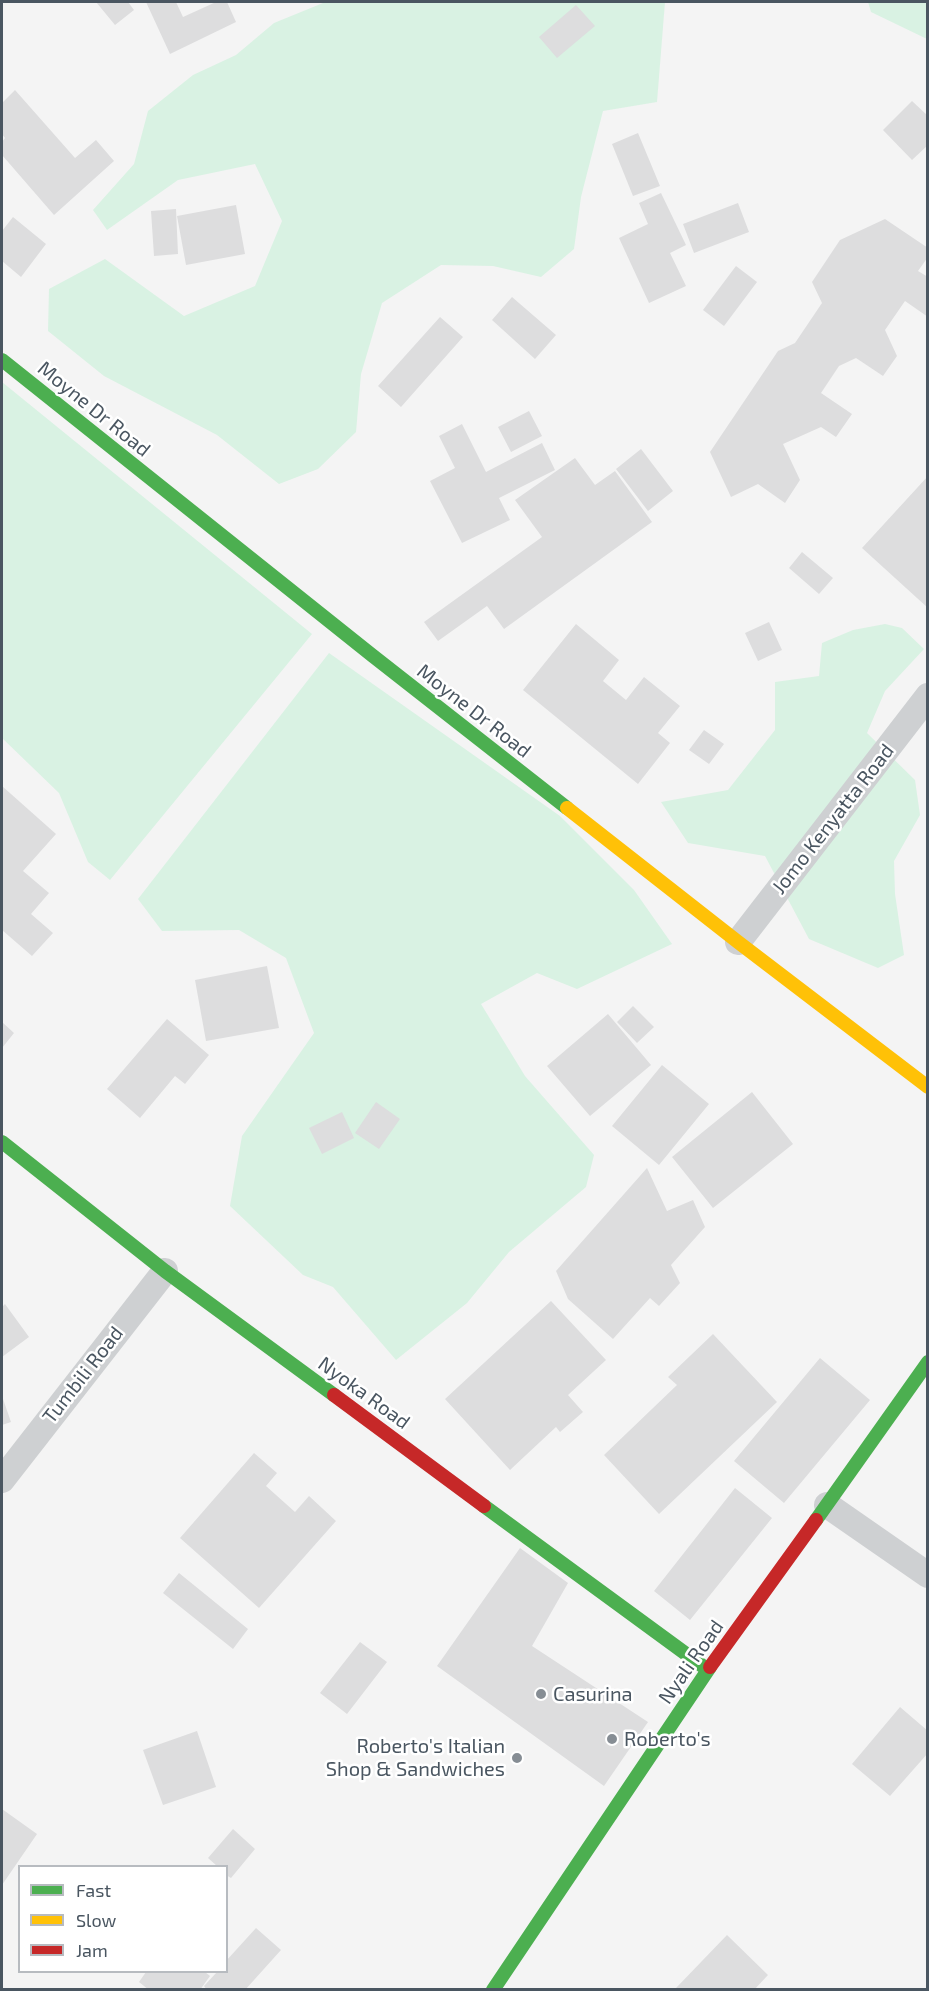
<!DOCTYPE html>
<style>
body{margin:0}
#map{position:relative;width:929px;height:1991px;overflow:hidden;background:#f4f4f4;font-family:"Exo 2",sans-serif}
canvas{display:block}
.frame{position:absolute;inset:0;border:3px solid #4a5661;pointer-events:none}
.legend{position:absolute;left:18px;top:1865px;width:210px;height:108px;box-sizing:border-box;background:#fff;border:2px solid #b7bbc0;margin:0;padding:8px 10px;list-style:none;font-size:18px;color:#4a5661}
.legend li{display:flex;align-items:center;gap:12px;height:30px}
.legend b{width:30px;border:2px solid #b7bbc0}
</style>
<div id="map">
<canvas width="929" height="1991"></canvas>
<div class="frame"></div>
<ul class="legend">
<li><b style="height:8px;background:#4caf50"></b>Fast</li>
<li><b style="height:8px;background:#ffc107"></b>Slow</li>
<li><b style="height:8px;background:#c62828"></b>Jam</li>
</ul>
</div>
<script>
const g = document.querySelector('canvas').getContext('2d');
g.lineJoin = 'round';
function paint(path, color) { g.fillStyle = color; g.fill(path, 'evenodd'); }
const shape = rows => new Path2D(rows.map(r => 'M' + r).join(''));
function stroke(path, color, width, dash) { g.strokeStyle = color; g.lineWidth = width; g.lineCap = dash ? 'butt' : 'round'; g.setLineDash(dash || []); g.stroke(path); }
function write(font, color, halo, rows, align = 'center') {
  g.font = font + ' "Exo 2",sans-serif'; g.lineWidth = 5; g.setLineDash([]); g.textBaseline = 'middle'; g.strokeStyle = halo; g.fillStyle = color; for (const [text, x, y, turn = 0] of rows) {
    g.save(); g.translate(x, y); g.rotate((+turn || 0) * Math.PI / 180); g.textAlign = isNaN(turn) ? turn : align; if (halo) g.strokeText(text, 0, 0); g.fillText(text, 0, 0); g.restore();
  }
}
const green = shape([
 [323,2,665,2,657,102,603,111,581,197,574,249,541,277,493,266,441,265,382,303,361,374,356,432,318,469,279,484,217,435,104,376,48,331,49,289,105,259,184,316,255,286,282,221,255,164,178,180,107,230,93,210,134,164,148,111,193,75,236,55,274,23,323,3],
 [868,2,927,2,927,39,871,12],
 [2,382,312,634,110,880,88,862,59,793,2,738],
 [885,624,902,628,924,649,885,691,867,733,915,780,920,815,894,861,895,894,904,955,878,968,809,939,765,856,688,843,661,802,728,790,775,730,775,682,819,676,822,643,853,630],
 [329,653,560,816,634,890,672,944,577,989,537,973,481,1004,525,1076,594,1155,586,1187,509,1252,467,1303,396,1360,333,1287,303,1275,230,1206,242,1136,314,1033,286,958,239,930,162,931,138,899]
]);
const building = shape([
 [96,2,128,2,134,10,115,25],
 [146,2,176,2,183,17,216,2,227,2,236,22,170,54],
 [576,5,595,26,557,58,539,37],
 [15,90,75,158,96,140,114,161,54,215,2,155,2,142,5,138,2,134,2,103],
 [912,101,928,116,928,145,912,160,883,130],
 [638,133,660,186,633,196,612,144],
 [661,193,686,245,670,253,686,286,649,303,619,238,648,224,639,203],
 [738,203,749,232,694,253,683,224],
 [236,205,245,254,186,265,177,216],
 [176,209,178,254,154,256,151,211],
 [13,217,46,244,21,277,2,261,2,231],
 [885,219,928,248,928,257,918,271,928,277,928,317,905,301,885,330,897,356,883,376,856,358,839,366,821,393,852,414,836,437,821,427,783,444,800,480,785,503,758,484,731,497,710,452,778,351,795,343,822,303,812,282,840,240],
 [736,266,757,282,724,326,703,310],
 [512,297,556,335,535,359,492,320],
 [440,317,463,337,401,407,378,386],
 [529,411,542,436,511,452,498,427],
 [462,424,486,472,542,443,555,470,499,498,510,520,462,543,430,481,455,468,439,436],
 [641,449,673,491,648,511,616,469],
 [575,458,595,485,615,471,652,522,504,629,487,606,438,641,424,622,542,537,515,500],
 [928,476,928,608,862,548],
 [802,552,833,578,819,594,789,568],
 [769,622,782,650,758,661,745,633],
 [576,624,619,660,603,681,626,700,644,677,680,706,658,733,670,743,638,784,523,690],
 [704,730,724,744,709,764,689,750],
 [2,786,56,834,23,871,49,893,31,914,53,933,32,956,2,930],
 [267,966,279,1028,206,1041,195,980],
 [633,1006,654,1027,637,1043,617,1022],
 [608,1014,651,1065,590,1116,547,1066],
 [167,1019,209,1055,185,1084,175,1076,140,1118,107,1089],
 [2,1022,14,1033,2,1048],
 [662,1065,709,1104,659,1165,612,1126],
 [752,1092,793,1144,713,1208,672,1157],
 [376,1102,400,1119,379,1149,355,1133],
 [342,1112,354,1138,322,1154,309,1128],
 [647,1168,667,1211,693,1200,705,1227,671,1265,680,1283,659,1306,650,1298,613,1339,568,1299,556,1271],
 [551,1301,606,1360,568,1395,583,1412,560,1432,556,1427,510,1470,445,1399],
 [5,1304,29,1337,2,1357,2,1307],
 [713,1334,777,1402,659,1514,604,1455,677,1385,668,1377],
 [820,1358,870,1400,784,1503,734,1461],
 [2,1396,11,1422,2,1425],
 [254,1453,277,1473,266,1486,295,1512,309,1496,336,1521,259,1608,180,1538],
 [735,1488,772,1518,690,1620,654,1591],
 [520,1548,568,1583,532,1646,648,1722,604,1786,437,1666],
 [179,1573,248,1629,233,1649,163,1593],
 [360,1642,387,1662,347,1714,320,1693],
 [900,1707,928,1731,928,1753,890,1796,852,1764],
 [197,1731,216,1787,163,1805,143,1750],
 [2,1809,37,1834,2,1885],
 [233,1829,255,1849,231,1878,226,1875,226,1866,217,1866,208,1858],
 [256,1928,281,1950,245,1990,207,1990,204,1986,217,1972,226,1972,226,1961],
 [727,1935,768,1975,754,1990,677,1990,676,1988],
 [146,1972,205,1972,210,1976,200,1990,149,1990,139,1982]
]);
const street = shape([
 [738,942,928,696],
 [2,1480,165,1271],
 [827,1505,928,1575]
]);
const fast = shape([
 [2,360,373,656,567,808],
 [2,1142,165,1271,334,1395],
 [484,1506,708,1670],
 [816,1520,928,1362],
 [493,1990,710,1667]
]);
const slow = shape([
 [567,808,738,942,928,1087]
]);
const jam = shape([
 [334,1395,484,1506],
 [710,1667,816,1520]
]);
const markers = [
 [541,1694,6,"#868d94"],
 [612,1739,6,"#868d94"],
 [517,1758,6,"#868d94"]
];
const streetNames = [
 ["Moyne Dr Road",94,409,39],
 ["Moyne Dr Road",474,711,38],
 ["Jomo Kenyatta Road",833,819,-52],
 ["Tumbili Road",83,1375,-52],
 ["Nyoka Road",364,1393,36],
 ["Nyali Road",691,1662,-55]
];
const poiNames = [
 ["Casurina",553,1694],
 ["Roberto's",624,1739],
 ["Roberto's Italian",505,1746,"right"],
 ["Shop & Sandwiches",505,1769,"right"]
];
paint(green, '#d9f2e3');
paint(building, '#ddddde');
stroke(street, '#ced0d2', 26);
stroke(fast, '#4caf50', 14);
stroke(slow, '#ffc107', 14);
stroke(jam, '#c62828', 14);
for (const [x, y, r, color] of markers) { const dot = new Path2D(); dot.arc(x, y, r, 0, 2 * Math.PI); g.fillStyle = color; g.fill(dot); stroke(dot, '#fff', 2); }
write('20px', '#4a5661', '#fff', streetNames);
write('20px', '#4a5661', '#fff', poiNames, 'left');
</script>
